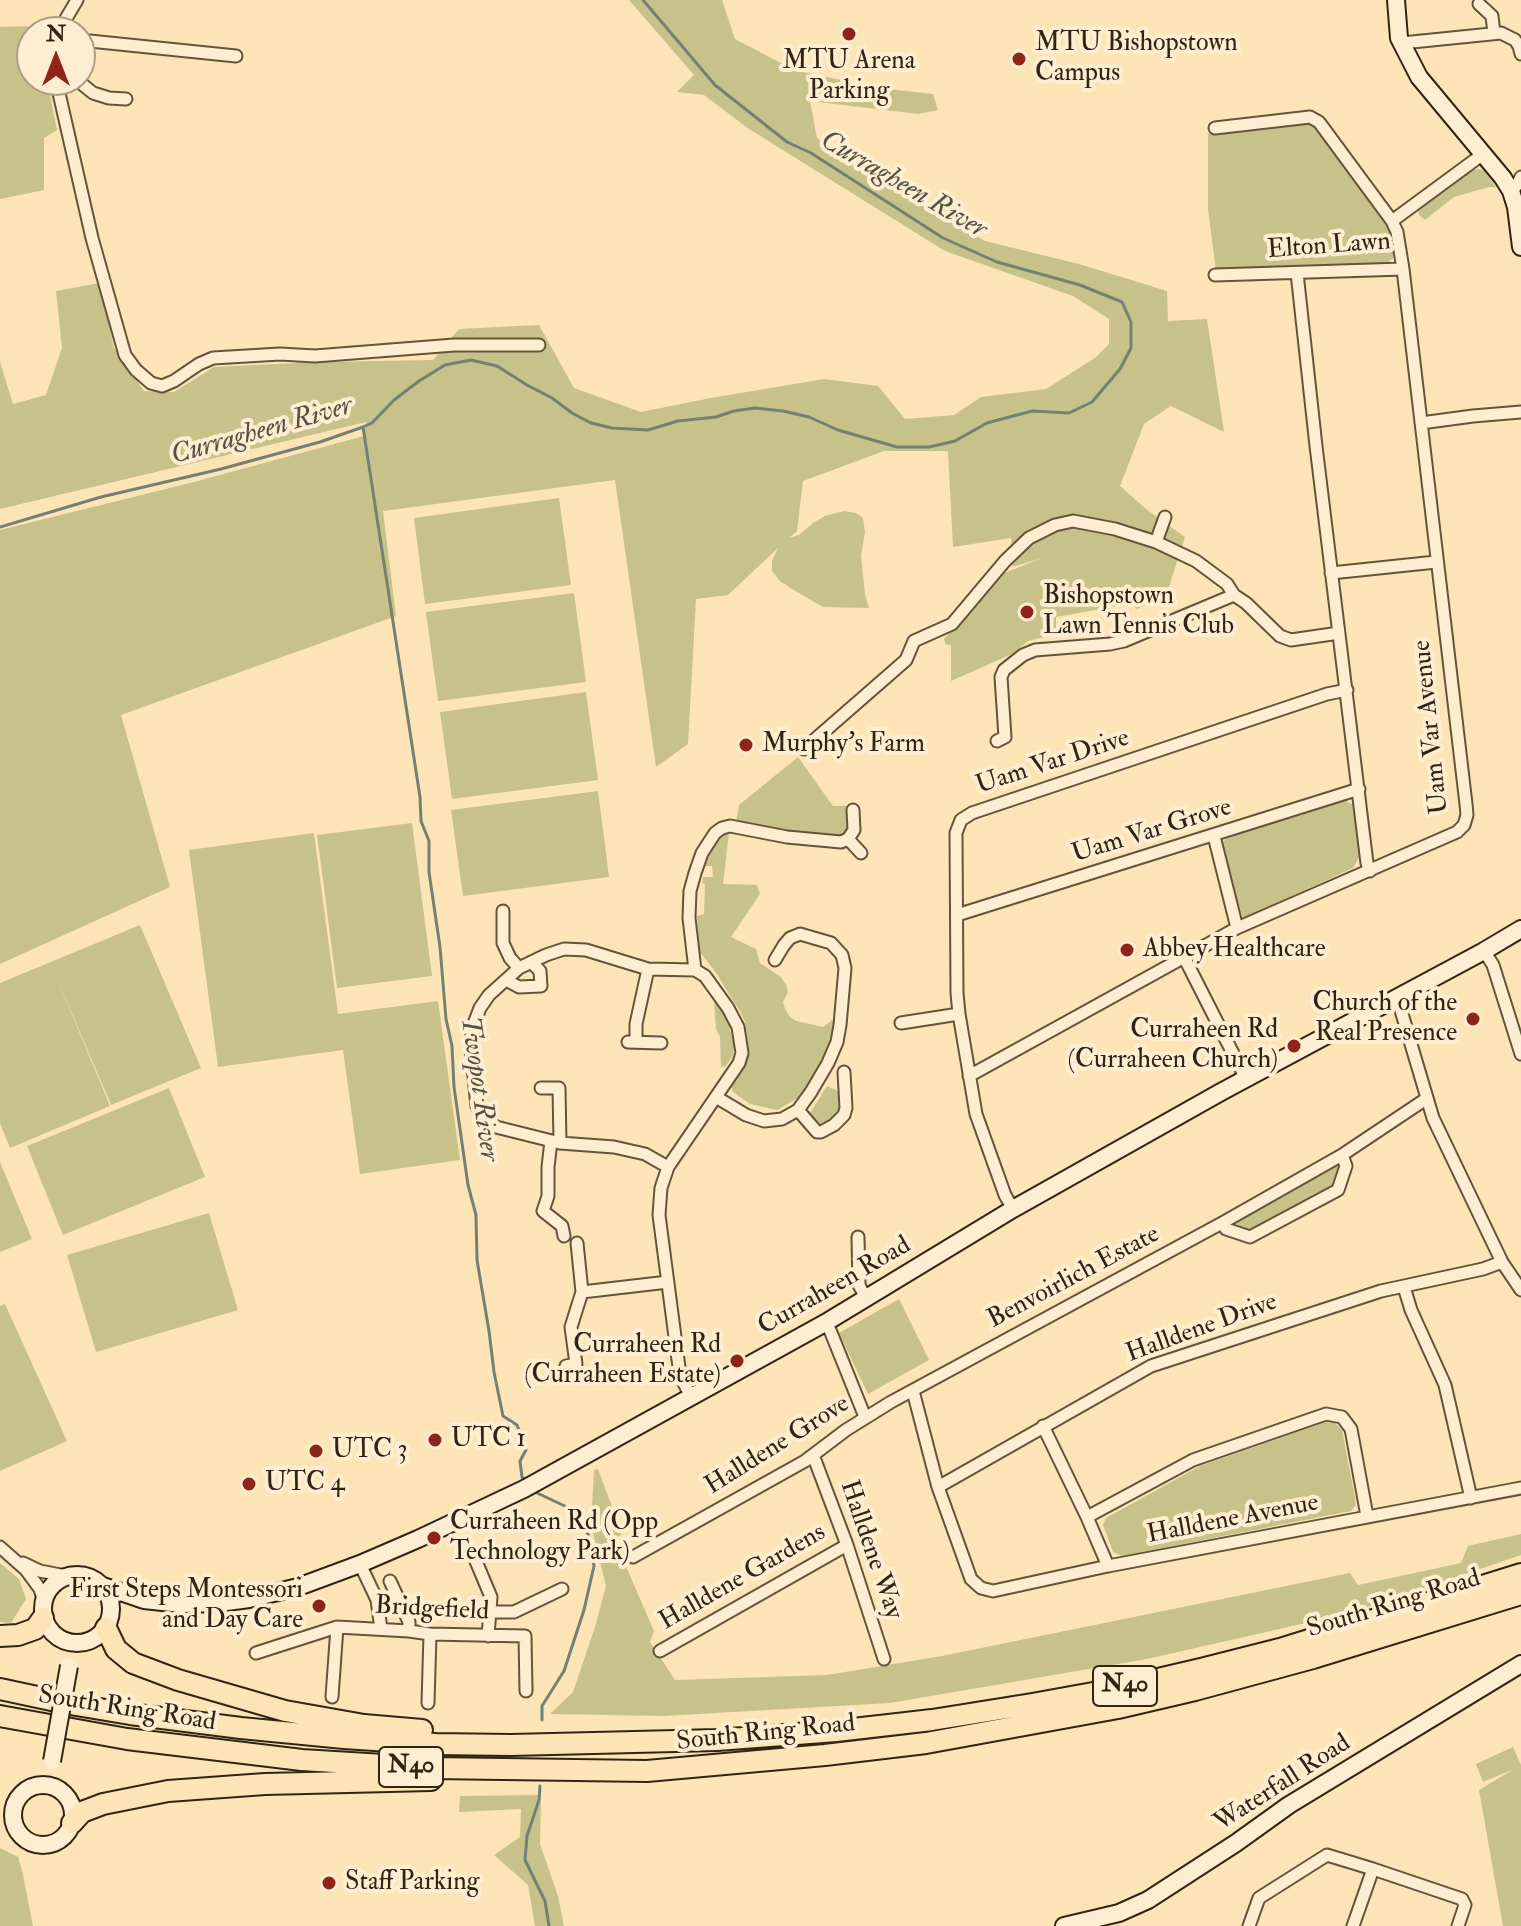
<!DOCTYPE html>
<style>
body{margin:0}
#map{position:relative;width:1521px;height:1926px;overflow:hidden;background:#fde4b6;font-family:"IM FELL Double Pica",serif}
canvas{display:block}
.north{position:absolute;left:16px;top:16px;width:80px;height:80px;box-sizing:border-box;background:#feedd0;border:2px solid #ac9d85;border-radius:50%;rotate:0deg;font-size:22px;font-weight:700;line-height:32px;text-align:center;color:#322414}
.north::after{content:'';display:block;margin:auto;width:28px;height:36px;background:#8f2418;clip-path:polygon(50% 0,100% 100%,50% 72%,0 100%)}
</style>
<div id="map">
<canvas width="1521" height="1926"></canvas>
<div class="north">N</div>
</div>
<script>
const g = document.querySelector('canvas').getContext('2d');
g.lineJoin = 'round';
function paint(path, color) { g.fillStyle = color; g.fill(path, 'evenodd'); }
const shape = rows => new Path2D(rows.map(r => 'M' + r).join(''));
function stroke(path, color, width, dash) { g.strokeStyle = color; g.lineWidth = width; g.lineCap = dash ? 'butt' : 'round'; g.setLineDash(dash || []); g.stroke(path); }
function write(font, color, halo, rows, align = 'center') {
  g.font = font + ' "IM FELL Double Pica",serif'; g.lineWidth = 8; g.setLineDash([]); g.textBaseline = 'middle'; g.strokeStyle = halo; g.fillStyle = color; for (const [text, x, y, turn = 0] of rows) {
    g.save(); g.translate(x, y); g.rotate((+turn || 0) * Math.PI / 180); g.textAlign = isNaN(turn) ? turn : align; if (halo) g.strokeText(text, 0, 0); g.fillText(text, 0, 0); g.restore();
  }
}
const green = shape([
 [629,0,722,0,735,39,794,70,879,88,933,94,938,110,918,114,810,101,817,138,985,241,1079,264,1167,291,1168,321,1207,319,1224,432,1171,406,1144,424,1120,486,1146,509,1185,537,1166,596,1137,609,1129,601,1118,606,1056,617,1056,634,1028,641,1012,654,951,681,951,645,946,645,944,639,999,575,1042,558,1012,567,1011,538,953,547,948,451,884,451,803,481,797,531,789,538,799,535,813,523,825,516,844,511,856,513,863,518,865,532,861,556,865,594,869,608,823,607,792,589,780,581,772,571,772,560,778,548,728,595,696,599,688,744,656,767,615,480,383,511,396,616,121,715,170,887,0,964,0,530,194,482,364,436,366,422,0,509,0,362,13,404,46,395,62,348,56,291,100,283,114,348,144,391,174,392,214,367,318,362,433,360,459,329,539,325,574,388,641,412,711,398,824,379,878,386,905,419,954,415,981,397,1046,389,1095,358,1109,344,1109,319,1073,296,945,251,749,129,704,95,677,92,694,75],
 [27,26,38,31,38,32,32,32,32,80,47,80,57,130,44,138,44,190,0,199,0,27],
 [1305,123,1314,124,1387,220,1392,233,1395,248,1393,258,1386,264,1216,271,1208,209,1208,134],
 [1480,169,1484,171,1496,187,1489,187,1454,197,1425,220,1419,215,1418,210,1466,175,1473,170],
 [559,498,571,585,425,604,414,518],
 [574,593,586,682,438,701,426,612],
 [586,692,598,780,452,799,440,712],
 [798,757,833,806,848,806,850,829,843,837,796,834,736,822,739,805],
 [598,791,609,877,463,896,451,810],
 [1339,801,1346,801,1356,806,1360,855,1353,868,1243,918,1222,851,1223,842,1229,836],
 [412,823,432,976,337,988,317,835],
 [314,833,338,1014,438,1001,460,1160,360,1174,343,1050,218,1067,189,850],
 [729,833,723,884,757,885,760,894,731,937,756,949,760,963,781,977,786,985,788,992,783,1002,785,1009,790,1017,796,1021,823,1027,832,1020,835,1021,823,1062,808,1087,798,1098,777,1110,750,1104,733,1092,731,1086,743,1069,749,1051,745,1022,740,1011,727,991,717,974,700,952,698,942,697,916,704,914,705,884,702,883,703,877,713,877,712,866,705,866,713,846,718,838],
 [140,925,201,1068,111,1105,53,969,110,1106,10,1148,0,1123,0,983],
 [714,1000,722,1009,728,1022,734,1045,733,1055,726,1066,721,1067,720,1037,716,1029],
 [827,1086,840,1092,843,1105,839,1113,834,1118,819,1124,813,1120,810,1113],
 [169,1088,205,1177,63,1235,27,1146],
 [0,1162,32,1239,0,1252],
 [1335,1164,1340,1164,1339,1171,1334,1184,1274,1218,1251,1229,1244,1230,1234,1228,1239,1218],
 [209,1213,238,1310,96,1352,67,1255],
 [899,1299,929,1360,868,1394,839,1333],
 [5,1304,67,1441,0,1471,0,1306],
 [1326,1422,1335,1423,1342,1430,1355,1498,1356,1505,1351,1511,1122,1556,1113,1552,1103,1525,1106,1518,1200,1466],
 [598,1469,622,1533,615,1541,654,1631,650,1642,675,1680,827,1675,942,1656,1350,1573,1358,1585,1461,1563,1468,1546,1521,1534,1521,1555,1350,1613,1147,1659,890,1703,663,1716,550,1714,573,1692,595,1627,606,1586,591,1525,594,1470],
 [0,1563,19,1579,26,1599,11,1623,0,1622],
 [1513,1747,1521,1765,1521,1926,1503,1926,1479,1790,1514,1769,1483,1782,1476,1764],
 [541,1795,540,1844,558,1896,564,1926,535,1926,528,1885,494,1855,520,1837,521,1809,459,1812,460,1796],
 [0,1848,18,1857,22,1870,33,1926,0,1926]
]);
const stream = shape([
 [363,427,420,797,421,821,429,841,429,872,440,947,446,1019,452,1046,454,1087,468,1185,476,1215,477,1260,489,1331,494,1372,503,1416,517,1425,526,1450,520,1461,522,1477,525,1480],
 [0,527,101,497,221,469,320,442,363,427,372,423,394,400,419,381,445,365,471,360,497,366,527,385,552,398,572,413,591,423,612,428,648,430,678,421,716,417,734,411,755,408,783,411,809,417,838,430,897,447,929,447,955,441,987,423,1032,411,1069,413,1092,402,1120,369,1131,348,1131,322,1122,302,1080,285,997,262,943,238,811,153,787,142,715,85,643,0],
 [535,1492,569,1508,588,1534,594,1566,584,1610,564,1671,542,1706,542,1720],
 [540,1786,539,1800,527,1836,525,1860,545,1901,549,1926]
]);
const street = shape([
 [1479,4,1492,16,1494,33],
 [58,32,77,0],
 [80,40,236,56],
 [1402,43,1501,33,1515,40,1519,46,1521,54],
 [56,80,92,238,125,355,136,370,151,383,162,386,174,381,199,364,213,358,280,354,315,356,454,345,539,345],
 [77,80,93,93,109,98,126,99],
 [1215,128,1310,117,1319,122,1392,221,1397,232,1403,269,1215,275],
 [1511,191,1517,185,1521,177],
 [1392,221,1483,154],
 [1297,273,1316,446,1367,863,1370,871],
 [1421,423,1473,416,1521,412],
 [1156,542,1165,517],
 [1331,573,1436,562],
 [997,741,1005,737,1001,677,1004,670,1023,655,1035,650,1110,644,1124,641,1234,595,1246,603,1280,636,1291,640,1339,633],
 [804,749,906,660,914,641,952,624,1005,561,1029,538,1055,525,1073,521,1115,529,1156,542,1196,561,1227,584,1234,595],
 [1214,836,1237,928],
 [848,839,861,853],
 [503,911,503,943,510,958,519,968],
 [957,915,1359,789],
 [1484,951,1493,965,1521,1054],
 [1184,957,1246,1079],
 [695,970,689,918,690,891,695,873,702,853,715,833,722,828,730,826,787,837,841,842,848,839,854,830,853,810],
 [506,980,519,987,541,986,540,971,531,962],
 [1397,997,1433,1118,1502,1262,1521,1290],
 [901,1023,959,1014],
 [628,1042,661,1043],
 [636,1042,636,1024,648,969],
 [969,1076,1237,928,1457,832,1464,825,1467,815,1466,804,1403,269],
 [541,1088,559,1088,560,1143],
 [716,1097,746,1115,764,1121,782,1119,798,1110,811,1092,828,1063,837,1042,840,1025,845,968,842,955,831,943,800,934,790,938,784,945,775,960],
 [798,1110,817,1132,821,1132,834,1125,844,1115,846,1108,844,1072],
 [551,1141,548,1167,548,1196,543,1211,562,1226,564,1236],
 [668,1167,645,1154,614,1147,560,1143,496,1127,484,1119,477,1106,471,1048,472,1029,480,1008,489,995,519,968,546,955,564,949,586,950,648,969,695,970,705,976,728,1008,738,1027,742,1053,739,1063,668,1167,661,1188,659,1215,680,1375,691,1397],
 [1013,1209,1005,1195,976,1114,959,1014,957,993,956,833,961,820,972,813,1327,694,1347,690],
 [1222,1223,1226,1229,1250,1237,1338,1190,1346,1166,1342,1155],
 [858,1237,859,1285,866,1298],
 [577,1243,582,1292],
 [1404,1287,1411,1310,1445,1385,1471,1498],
 [825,1323,830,1330,865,1417],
 [566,1366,576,1364,571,1327,582,1292,668,1282],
 [913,1391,938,1487,971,1579,981,1588,993,1591,1108,1566,1521,1488],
 [1043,1426,1087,1517],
 [813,1455,847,1545,884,1659],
 [938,1487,1151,1366,1381,1291,1483,1269,1502,1262],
 [0,1547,26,1570,40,1589,43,1599],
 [473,1554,491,1597,488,1636],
 [633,1557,805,1461,846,1430,891,1402,1222,1223,1342,1155,1426,1099],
 [23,1563,40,1571,66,1576],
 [360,1564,377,1600,381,1629],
 [1108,1566,1087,1517,1193,1460,1326,1414,1342,1417,1351,1429,1367,1516],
 [390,1581,409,1622,409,1631],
 [490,1612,514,1612,562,1589],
 [660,1651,847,1545],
 [256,1653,337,1627,409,1631,430,1634,525,1636,526,1691],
 [332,1697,337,1627],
 [428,1703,430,1634],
 [1373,1869,1462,1899,1465,1905,1458,1926],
 [1249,1926,1259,1898,1327,1855,1373,1869,1353,1926]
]);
const secondary = shape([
 [1396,0,1399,38,1419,77,1503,178,1511,191,1516,207,1521,247],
 '43 1609a34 34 0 1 1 68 0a34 34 0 1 1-68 0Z',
 [103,1586,144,1600,181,1604,219,1603,249,1599,298,1587,360,1564,418,1539,524,1489,825,1323,1013,1209,1221,1092,1484,951,1521,929],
 '13 1815a30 30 0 1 1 60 0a30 30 0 1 1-60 0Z',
 [1064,1926,1119,1913,1148,1900,1236,1843,1289,1805,1521,1664]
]);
const highway = shape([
 [106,1628,116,1649,133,1663,178,1680,285,1711,364,1725,422,1730],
 [0,1636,18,1635,35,1629,43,1618],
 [0,1689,70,1704,130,1714,241,1728,344,1738,436,1744,511,1745,717,1740,836,1731,932,1720,1032,1704,1115,1689,1201,1669,1280,1649,1521,1574],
 [0,1716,127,1739,302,1760,432,1768,647,1771,825,1755,926,1743,1118,1708,1195,1690,1313,1658,1521,1594],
 [72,1823,82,1812,103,1804,168,1791,265,1784,431,1780]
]);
const secondaryBridge = shape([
 [52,1761,69,1666]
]);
const markers = [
 [849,34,8,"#8f2418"],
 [1019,59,8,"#8f2418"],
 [1027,612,8,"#8f2418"],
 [746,745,8,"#8f2418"],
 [1127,950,8,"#8f2418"],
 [1473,1019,8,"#8f2418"],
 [1294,1046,8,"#8f2418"],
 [737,1361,8,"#8f2418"],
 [435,1440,8,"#8f2418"],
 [316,1451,8,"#8f2418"],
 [249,1484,8,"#8f2418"],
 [434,1538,8,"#8f2418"],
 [319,1606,8,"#8f2418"],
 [329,1883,8,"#8f2418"]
];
const shields = [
 [1125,1686,64],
 [411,1767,64]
];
const shieldNames = [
 ["N40",1125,1686],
 ["N40",411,1767]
];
const poiNames = [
 ["MTU Bishopstown",1035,44],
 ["Campus",1035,74],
 ["MTU Arena",849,62,"center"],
 ["Parking",849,92,"center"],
 ["Bishopstown",1043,597],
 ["Lawn Tennis Club",1043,627],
 ["Murphy's Farm",762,745],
 ["Abbey Healthcare",1143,950],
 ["Church of the",1457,1004,"right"],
 ["Real Presence",1457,1034,"right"],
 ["Curraheen Rd",1278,1031,"right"],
 ["(Curraheen Church)",1278,1061,"right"],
 ["Curraheen Rd",721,1346,"right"],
 ["(Curraheen Estate)",721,1376,"right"],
 ["UTC 1",451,1440],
 ["UTC 3",332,1451],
 ["UTC 4",265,1484],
 ["Curraheen Rd (Opp",450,1523],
 ["Technology Park)",450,1553],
 ["First Steps Montessori",303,1591,"right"],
 ["and Day Care",303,1621,"right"],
 ["Staff Parking",345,1883]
];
const streetNames = [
 ["Elton Lawn",1329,247,-4],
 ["Uam Var Avenue",1432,727,-96],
 ["Uam Var Drive",1053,763,-18],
 ["Uam Var Grove",1152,832,-17],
 ["Benvoirlich Estate",1074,1278,-28],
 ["Curraheen Road",835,1287,-30],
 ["Halldene Drive",1202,1329,-20],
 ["Halldene Grove",778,1446,-32],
 ["Halldene Avenue",1233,1520,-11],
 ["Halldene Way",870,1550,71],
 ["Halldene Gardens",743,1578,-30],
 ["South Ring Road",1394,1605,-17],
 ["Bridgefield",432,1610,3],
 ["South Ring Road",127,1710,9],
 ["South Ring Road",766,1734,-6],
 ["Waterfall Road",1283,1784,-33]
];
const waterNames = [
 ["Curragheen River",903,186,30],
 ["Curragheen River",262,432,-16],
 ["Twopot River",478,1089,82]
];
paint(green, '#c7c289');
stroke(stream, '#758074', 3);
stroke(street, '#65543c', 15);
stroke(secondary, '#322414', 20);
stroke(highway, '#322414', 24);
stroke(street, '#feedd0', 11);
stroke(secondary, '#feedd0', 16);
stroke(highway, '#fde4b6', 20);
stroke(secondaryBridge, '#322414', 20, []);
stroke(secondaryBridge, '#feedd0', 16);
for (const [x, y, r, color] of markers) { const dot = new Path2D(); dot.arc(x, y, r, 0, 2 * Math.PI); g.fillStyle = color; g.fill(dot); stroke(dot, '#feedd0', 3); }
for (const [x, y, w] of shields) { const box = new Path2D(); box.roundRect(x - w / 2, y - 20, w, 40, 6); g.fillStyle = '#feedd0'; g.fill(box); stroke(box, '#322414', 2); }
write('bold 24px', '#322414', null, shieldNames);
write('26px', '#322414', '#feedd0', poiNames, 'left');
write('26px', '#322414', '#feedd0', streetNames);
write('italic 28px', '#535244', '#feedd0', waterNames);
</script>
